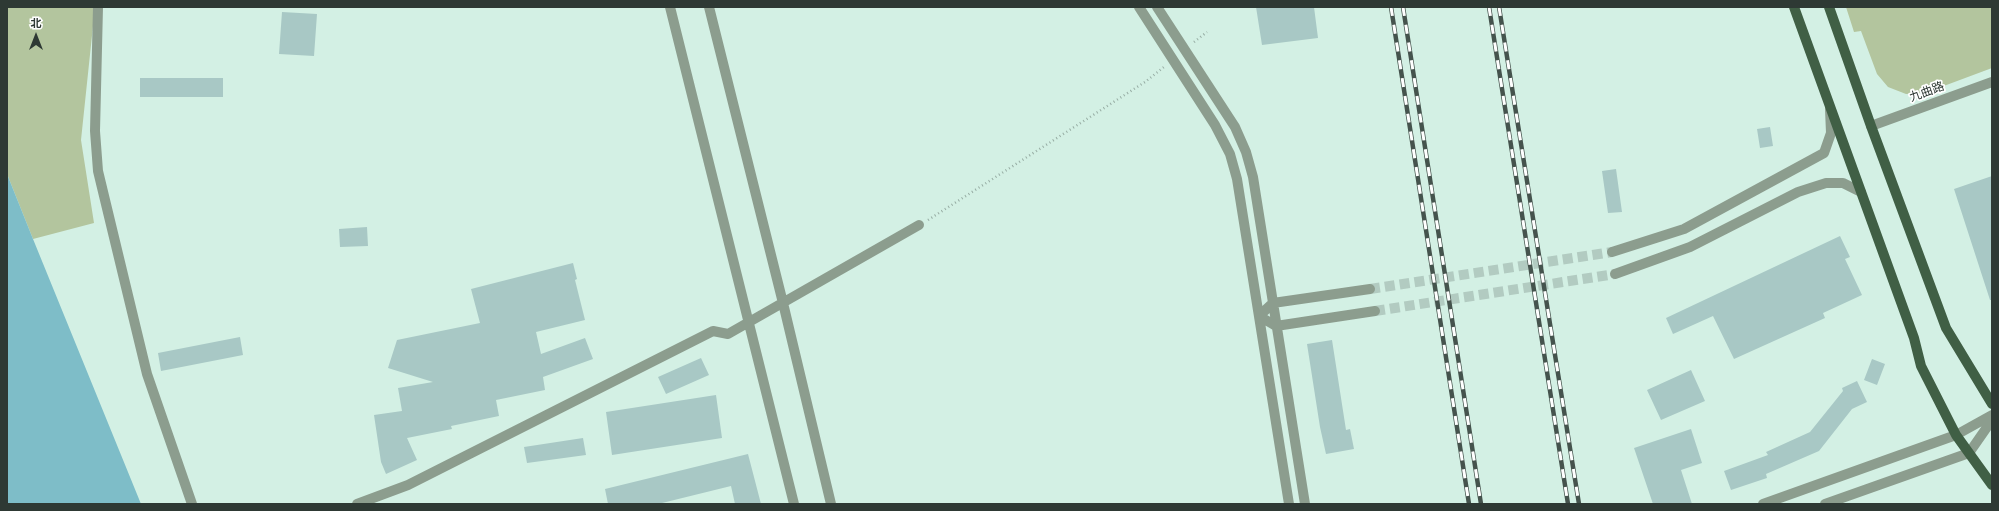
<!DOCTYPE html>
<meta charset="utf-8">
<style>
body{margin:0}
#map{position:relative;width:1999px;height:511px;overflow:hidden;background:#d3f0e4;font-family:Raleway,"Noto Sans SC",sans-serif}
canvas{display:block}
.frame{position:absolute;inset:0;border:8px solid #2e3934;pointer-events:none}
.north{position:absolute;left:16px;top:16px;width:40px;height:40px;-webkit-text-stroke:3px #fff;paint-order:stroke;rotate:0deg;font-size:11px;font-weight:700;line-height:16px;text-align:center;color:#2e3934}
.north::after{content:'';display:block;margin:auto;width:14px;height:18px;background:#2e3934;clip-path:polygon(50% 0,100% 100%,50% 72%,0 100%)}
</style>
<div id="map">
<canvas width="1999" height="511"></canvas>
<div class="frame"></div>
<div class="north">北</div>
</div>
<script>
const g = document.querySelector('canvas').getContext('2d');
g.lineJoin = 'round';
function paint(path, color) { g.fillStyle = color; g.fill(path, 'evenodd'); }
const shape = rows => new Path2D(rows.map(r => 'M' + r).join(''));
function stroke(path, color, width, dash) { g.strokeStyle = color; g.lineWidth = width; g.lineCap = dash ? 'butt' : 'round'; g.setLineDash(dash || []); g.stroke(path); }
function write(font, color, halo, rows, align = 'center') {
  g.font = font + ' Raleway,"Noto Sans SC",sans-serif'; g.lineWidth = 3.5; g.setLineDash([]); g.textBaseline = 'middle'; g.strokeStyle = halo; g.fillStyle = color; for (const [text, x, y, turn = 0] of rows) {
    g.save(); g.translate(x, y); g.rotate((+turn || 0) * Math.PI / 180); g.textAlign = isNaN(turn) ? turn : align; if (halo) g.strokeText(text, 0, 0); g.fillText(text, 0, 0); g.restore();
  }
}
const green = shape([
 [7,7,95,7,81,140,94,223,33,239,7,174],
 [1846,7,1992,7,1992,68,1925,93,1906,94,1888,87,1877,74,1861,31,1854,32]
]);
const water = shape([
 [7,174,33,239,141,504,7,504]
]);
const building = shape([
 [1256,7,1314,7,1318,38,1262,45],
 [282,12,317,14,314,56,279,54],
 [140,78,223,78,223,97,140,97],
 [1770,127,1773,146,1760,148,1757,129],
 [1616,169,1622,212,1608,213,1602,171],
 [1992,176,1992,300,1990,300,1954,189],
 [367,227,368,246,340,247,339,229],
 [1840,236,1850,257,1845,259,1862,295,1823,313,1825,318,1734,359,1713,316,1673,334,1666,318],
 [573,263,577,279,575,280,585,320,536,332,541,354,585,338,593,359,543,377,545,390,496,400,499,416,451,426,452,429,407,438,417,460,386,474,381,462,374,415,402,411,398,388,433,382,388,368,397,340,480,323,471,289],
 [240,337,243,355,161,371,158,353],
 [1332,340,1346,430,1350,429,1354,449,1326,454,1320,427,1307,344],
 [701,358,709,375,666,394,658,377],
 [1872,359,1885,364,1877,385,1864,380],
 [1691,370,1705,401,1661,420,1647,390],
 [1857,381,1867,402,1852,409,1819,451,1766,474,1767,478,1731,490,1724,471,1768,455,1766,452,1810,432,1843,391,1842,388],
 [716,395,722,438,612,455,606,412],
 [1691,429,1702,463,1681,470,1692,504,1653,504,1634,448],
 [583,438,586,455,527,463,524,447],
 [748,454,761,504,735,504,731,486,658,504,608,504,605,489]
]);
const minorTunnel = shape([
 [1370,289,1612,252],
 [1375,311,1615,274]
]);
const path = shape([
 [1194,42,1207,32],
 [928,220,1145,82,1164,67]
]);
const minor = shape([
 [98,7,95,131,98,171,147,374,192,504],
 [670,7,794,504],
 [709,7,783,303,831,504],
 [1139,7,1215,125,1230,154,1237,179,1289,504],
 [1157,7,1235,127,1246,152,1253,177,1305,504],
 [1871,126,1992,82],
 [1612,252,1684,229,1824,153,1831,133,1830,109],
 [1615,274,1690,247,1798,192,1826,183,1843,183,1861,192],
 [1370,289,1273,303,1259,316,1276,326,1375,311],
 [357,504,408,485,713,331,728,334,919,225],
 [1763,504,1956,435,1992,415],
 [1825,504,1969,453,1992,420]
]);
const major = shape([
 [1794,7,1914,338,1921,366,1956,435,1992,485],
 [1829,7,1871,126,1946,328,1992,404]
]);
const rail = shape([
 [1391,7,1469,504],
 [1403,7,1481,504],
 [1489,7,1568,504],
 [1499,7,1579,504]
]);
const streetNames = [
 ["九曲路",1927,92,-20]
];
paint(green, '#b3c59e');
paint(water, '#7ebdc8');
paint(building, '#a8c8c5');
stroke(minorTunnel, '#b2cbc1', 10, [10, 5]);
stroke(path, '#97ada4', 2.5, [1, 3]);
stroke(minor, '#8c9d8e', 10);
stroke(major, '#405f45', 10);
stroke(rail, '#45534d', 4.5);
stroke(rail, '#fff', 3, [9]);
write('12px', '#2e3934', '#fff', streetNames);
</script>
